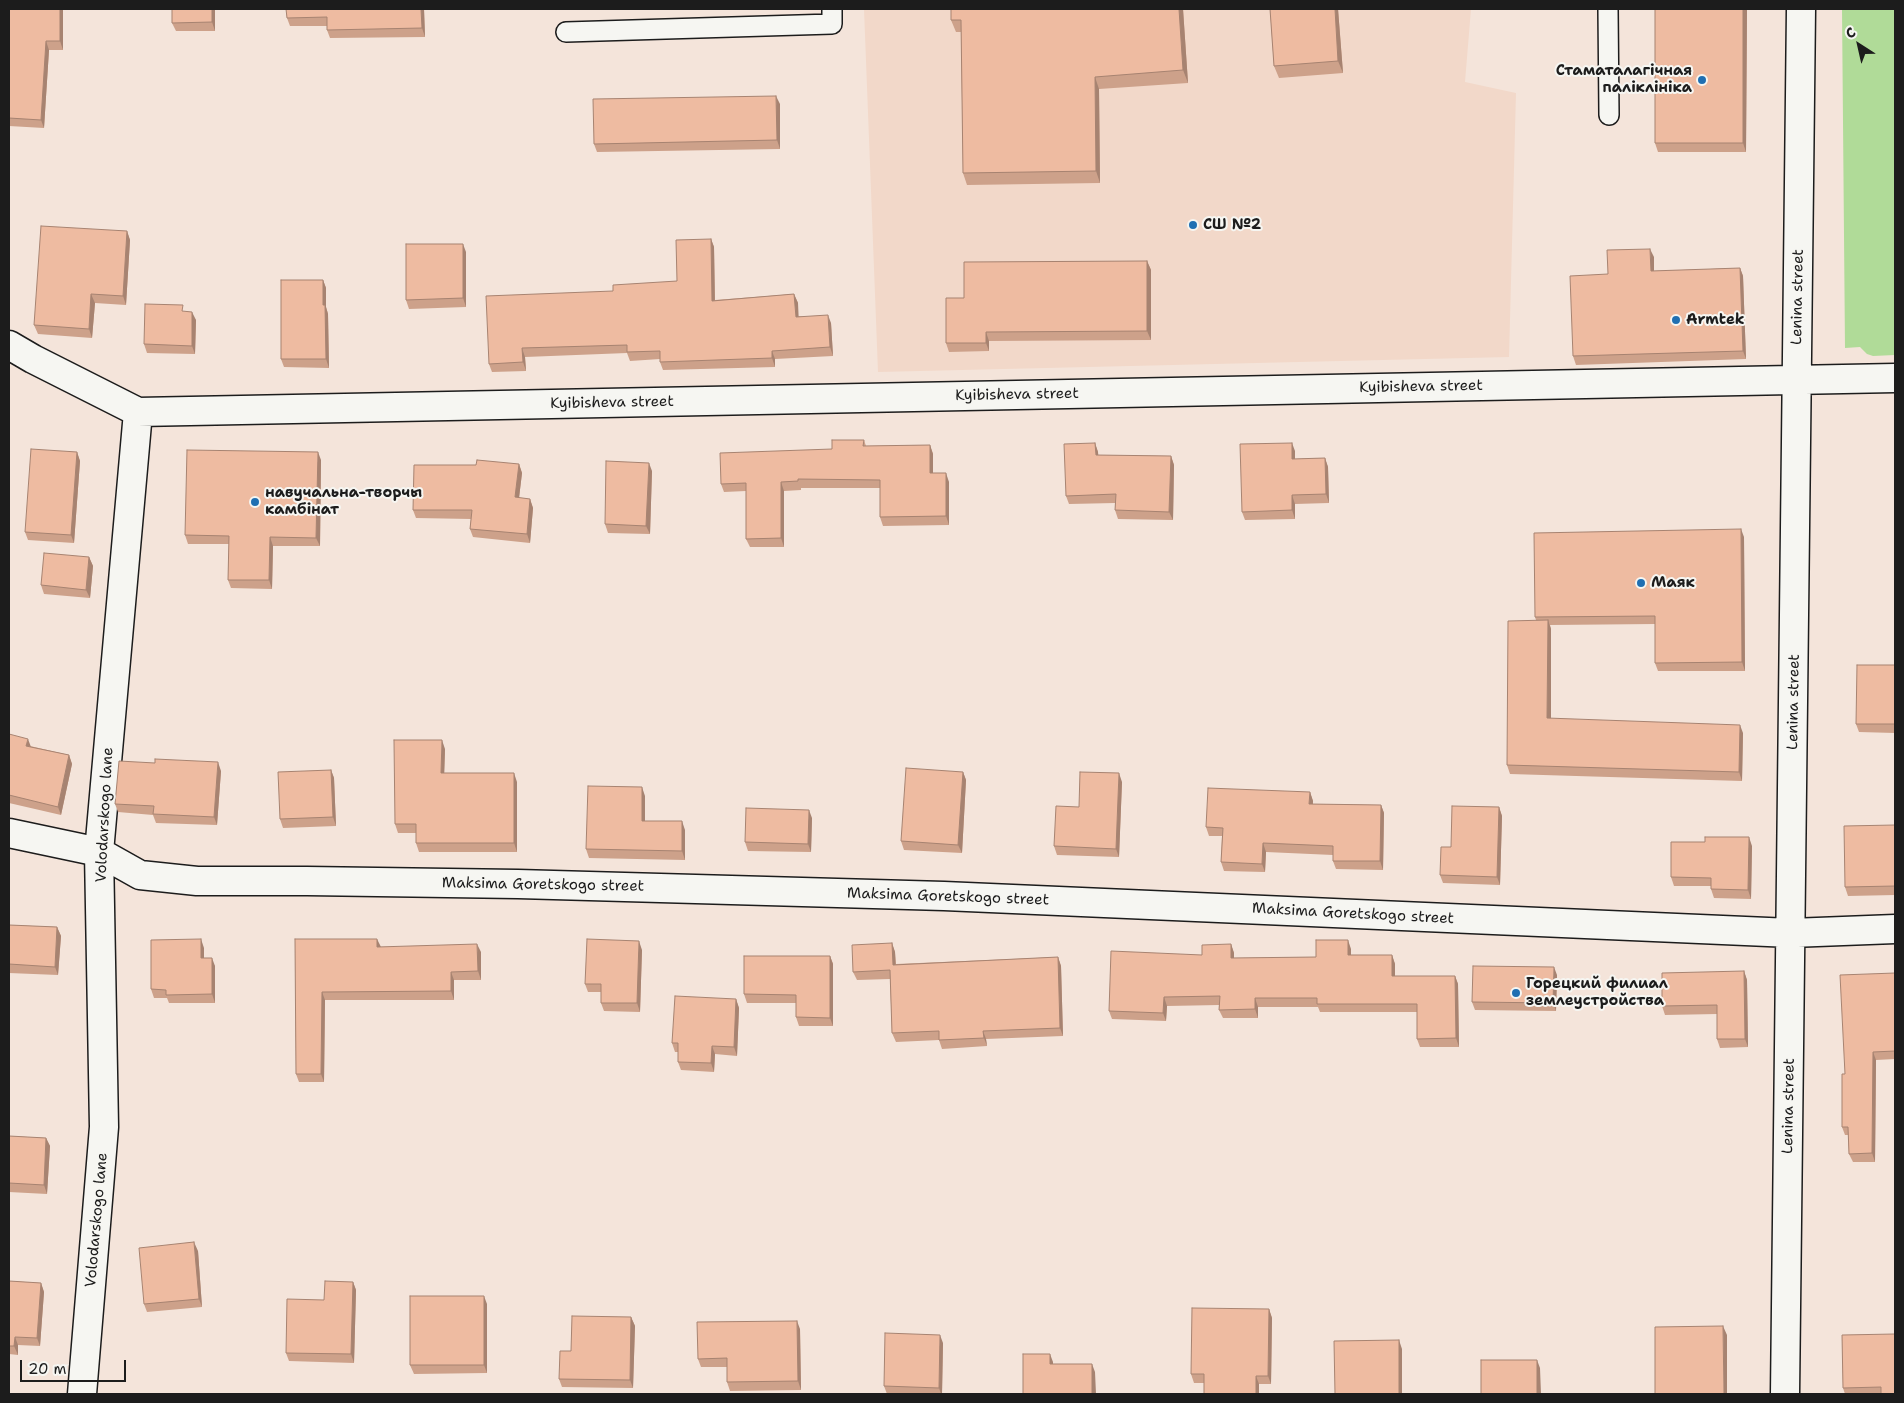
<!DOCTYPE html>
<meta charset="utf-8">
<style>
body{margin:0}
#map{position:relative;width:1904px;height:1403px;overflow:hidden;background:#f4e4da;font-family:"Shantell Sans",sans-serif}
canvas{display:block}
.frame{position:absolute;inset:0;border:10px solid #1c1c1c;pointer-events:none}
.north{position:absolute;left:1834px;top:20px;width:50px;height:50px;-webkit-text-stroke:4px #f6f6f2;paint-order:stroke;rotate:325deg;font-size:14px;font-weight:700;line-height:20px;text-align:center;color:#1c1c1c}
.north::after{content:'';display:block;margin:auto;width:18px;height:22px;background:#1c1c1c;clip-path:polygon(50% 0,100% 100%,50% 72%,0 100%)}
.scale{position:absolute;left:20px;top:1360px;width:106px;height:22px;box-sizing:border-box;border:2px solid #1c1c1c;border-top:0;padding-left:6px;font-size:15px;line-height:18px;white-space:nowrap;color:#1c1c1c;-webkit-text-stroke:4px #f6f6f2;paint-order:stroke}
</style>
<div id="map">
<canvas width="1904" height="1403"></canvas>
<div class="frame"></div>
<div class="north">С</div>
<div class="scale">20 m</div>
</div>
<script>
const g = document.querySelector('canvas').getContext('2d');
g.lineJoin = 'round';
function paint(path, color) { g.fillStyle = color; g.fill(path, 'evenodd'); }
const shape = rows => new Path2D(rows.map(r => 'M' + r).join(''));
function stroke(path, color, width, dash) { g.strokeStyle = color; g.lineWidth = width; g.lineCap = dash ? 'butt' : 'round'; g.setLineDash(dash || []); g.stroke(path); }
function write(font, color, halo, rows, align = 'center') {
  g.font = font + ' "Shantell Sans",sans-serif'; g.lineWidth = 4; g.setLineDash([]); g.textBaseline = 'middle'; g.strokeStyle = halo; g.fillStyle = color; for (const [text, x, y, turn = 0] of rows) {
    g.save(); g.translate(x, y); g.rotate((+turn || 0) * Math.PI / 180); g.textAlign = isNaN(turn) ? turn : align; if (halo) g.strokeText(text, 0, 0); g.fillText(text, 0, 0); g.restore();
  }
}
const built = shape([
 [864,9,1471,9,1465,82,1516,93,1509,357,878,372]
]);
const green = shape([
 [1842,9,1895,9,1895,355,1873,356,1867,354,1860,347,1845,348]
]);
const service = shape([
 [1608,9,1609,115],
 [566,32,832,24,832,9]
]);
const minor = shape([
 [9,345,33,359,138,412,99,852,104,1127,82,1394],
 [138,412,1895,378],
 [9,833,99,852,140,875,197,881,307,881,518,884,944,896,1791,933,1895,929],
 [1785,1394,1801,9]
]);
const wall = shape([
 [9,9,63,9,63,50,49,50,44,128,9,126],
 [172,9,215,9,215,31,176,31,172,23],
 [286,9,424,9,425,37,330,38,327,30,327,26,290,26,287,18],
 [1183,9,1188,83,1099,89,1100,183,967,185,963,173,961,32,956,32,951,20],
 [1270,9,1338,9,1343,73,1279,78,1274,66],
 [1655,9,1747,9,1746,152,1658,152,1655,143],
 [780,104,780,149,597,152,594,144],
 [127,231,130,240,126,305,95,303,92,338,38,334,34,325],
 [711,239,714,247,715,300,794,294,798,303,798,316,831,323,833,356,775,359,775,367,663,370,660,362,660,359,630,361,627,353,525,357,526,371,492,372,489,364,613,291,677,281],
 [466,252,466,307,409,309,406,300],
 [1654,257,1654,271,1740,268,1743,276,1746,359,1576,365,1573,356,1608,274],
 [1147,261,1151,270,1151,340,989,341,989,351,949,352,946,343,964,298],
 [323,280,326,288,326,307,328,314,329,368,284,367,281,359],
 [185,312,196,320,195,354,147,353,144,344],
 [864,440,866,446,930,445,933,454,933,473,949,482,949,525,883,526,880,517,880,488,801,488,801,490,784,491,784,547,750,547,746,539,746,491,724,492,721,484,832,449],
 [1095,443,1098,452,1098,455,1171,456,1174,465,1173,520,1118,519,1115,510,1115,503,1069,504,1066,496],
 [1295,451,1295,459,1325,458,1328,467,1329,503,1295,504,1295,519,1245,520,1242,512],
 [77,452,80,461,74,543,28,540,25,532],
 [321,460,320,546,273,546,272,589,231,588,228,580,229,544,188,544,185,535],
 [519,464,522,473,519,498,530,499,533,508,530,543,473,537,470,529,471,519,416,518,413,510,476,465],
 [652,471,650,534,608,533,605,524],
 [1744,537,1745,671,1658,671,1655,663,1655,624,1550,625,1551,629,1551,719,1743,733,1742,781,1510,774,1507,765,1536,620,1535,617],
 [89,557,93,566,90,598,44,594,41,585],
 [1895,665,1895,733,1859,732,1856,724],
 [9,734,30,746,69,755,72,764,61,815,9,803],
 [445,749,444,773,517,782,517,852,419,852,416,843,416,833,398,833,395,824],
 [331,770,334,778,336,826,283,828,280,819],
 [221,771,217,825,156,823,153,815,118,812,115,804],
 [963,772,966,780,962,853,904,850,901,841],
 [1122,782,1119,857,1057,855,1054,846],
 [1310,792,1313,801,1313,804,1381,805,1384,813,1383,870,1336,869,1333,861,1333,855,1266,852,1265,872,1224,871,1221,862,1222,836,1209,836,1206,827],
 [645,796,645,821,685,830,685,860,589,858,586,849],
 [1499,807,1502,816,1500,885,1443,883,1440,875,1451,847],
 [812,818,811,852,748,851,745,842],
 [1895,825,1895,895,1848,896,1845,887],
 [1752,846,1751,899,1714,898,1711,889,1711,886,1674,886,1671,877],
 [9,925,57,927,61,936,58,975,9,973],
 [295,939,380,947,481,952,481,980,454,980,454,1000,325,1000,324,1082,299,1082,296,1074],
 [892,943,895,952,896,964,1058,957,1061,966,1063,1036,986,1039,987,1046,942,1049,939,1040,896,1042,892,1033,890,979,857,980,853,972],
 [1231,944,1234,953,1234,958,1316,957,1351,949,1351,955,1392,955,1395,964,1395,976,1455,976,1458,984,1459,1047,1420,1047,1417,1039,1417,1012,1320,1012,1318,1007,1258,1007,1258,1018,1223,1018,1219,1010,1219,1005,1167,1006,1166,1021,1112,1019,1109,1011,1202,955],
 [204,948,204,958,215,966,215,1003,169,1003,167,998,154,998,151,989],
 [642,950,640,1012,604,1011,601,1003,601,992,588,992,585,984],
 [830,956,833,964,833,1026,799,1026,796,1017,796,1003,747,1003,744,994],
 [1744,971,1747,980,1748,1047,1720,1048,1717,1039,1717,1014,1665,1015,1662,1006],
 [1895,973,1895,1059,1876,1060,1875,1162,1853,1162,1849,1154,1848,1135,1845,1135,1842,1127],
 [1557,975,1556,1011,1475,1010,1472,1002],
 [736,999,739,1008,737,1056,715,1054,714,1072,681,1070,678,1062,678,1052,675,1052,672,1043],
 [9,1136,46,1138,50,1146,47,1194,9,1192],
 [198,1251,202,1307,147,1312,144,1304],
 [9,1281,41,1283,44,1292,40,1346,18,1345,18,1355,9,1354],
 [353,1282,356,1290,354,1363,289,1361,286,1353,324,1300],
 [487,1304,487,1373,414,1374,410,1365],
 [1269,1309,1272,1318,1271,1384,1259,1384,1259,1394,1204,1394,1204,1383,1194,1383,1191,1374],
 [631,1317,635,1326,633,1388,562,1387,559,1379,571,1351],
 [800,1329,801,1390,730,1391,727,1382,727,1367,701,1367,698,1359],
 [1842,1335,1895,1394,1845,1394,1843,1388],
 [943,1343,942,1394,887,1394,884,1386]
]);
const shadedWall = shape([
 [60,9,63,9,63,50,60,41],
 [212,9,215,9,215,31,212,22],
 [421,9,424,9,425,37,422,28],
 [1179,9,1183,9,1188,83,1183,70],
 [1335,9,1338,9,1343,73,1338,61],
 [1743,9,1747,9,1746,152,1743,143],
 [46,41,49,50,44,128,41,120],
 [1095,77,1099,89,1100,183,1096,171],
 [776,96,780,104,780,149,777,140],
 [127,231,130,240,126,305,123,296],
 [711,239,714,247,715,309,712,301],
 [463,244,466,252,466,307,463,298],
 [1650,249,1654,257,1654,279,1651,271],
 [1147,261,1151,270,1151,340,1147,331],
 [1740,268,1743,276,1746,359,1743,351],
 [323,280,326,288,326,307,328,314,329,368,326,359,323,305],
 [91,294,95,303,92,338,89,329],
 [794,294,798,303,799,325,796,317],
 [192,312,196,320,195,354,192,346],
 [828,315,831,323,833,356,830,347],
 [986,332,989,341,989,351,986,343],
 [522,348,525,357,526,371,523,362],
 [772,351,775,359,775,367,772,358],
 [1095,443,1098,452,1099,463,1096,455],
 [1292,443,1295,451,1295,468,1292,459],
 [930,445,933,454,933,482,930,473],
 [77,452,80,461,74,543,71,535],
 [318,452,321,460,320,546,316,538],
 [1171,456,1174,465,1173,520,1169,512],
 [1325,458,1328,467,1329,503,1326,494],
 [649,463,652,471,650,534,646,526],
 [519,464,522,473,518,506,515,497],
 [946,473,949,482,949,525,946,516],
 [781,482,784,491,784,547,781,538],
 [1292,495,1295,504,1295,519,1292,510],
 [530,499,533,508,530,543,527,534],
 [1741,529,1744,537,1745,671,1742,662],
 [270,537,273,546,272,589,269,580],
 [89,557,93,566,90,598,86,590],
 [1548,620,1551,629,1551,727,1547,718],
 [1740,725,1743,733,1742,781,1739,772],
 [28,739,31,747,26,746],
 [442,740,445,749,444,782,441,773],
 [69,755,72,764,61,815,58,807],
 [218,762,221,771,217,825,214,817],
 [331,770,334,778,336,826,333,817],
 [963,772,966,780,962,853,958,845],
 [514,773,517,782,517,852,514,843],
 [1119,773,1122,782,1119,857,1116,849],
 [642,787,645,796,645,830,642,821],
 [1310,792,1313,801,1312,813,1309,804],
 [1381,805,1384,813,1383,870,1380,861],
 [1499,807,1502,816,1500,885,1497,877],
 [809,810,812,818,811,852,808,844],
 [682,821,685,830,685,860,682,851],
 [1749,837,1752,846,1751,899,1748,890],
 [1263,843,1266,852,1265,872,1262,864],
 [57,927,61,936,58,975,55,967],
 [201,939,204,948,204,966,201,958],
 [377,939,381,947,377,947],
 [1348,940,1351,949,1351,964,1348,955],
 [639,941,642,950,640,1012,637,1003],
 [892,943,895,952,896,973,893,965],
 [477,944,481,952,481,980,478,971],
 [1231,944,1234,953,1234,967,1231,958],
 [1392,955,1395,964,1395,985,1392,976],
 [830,956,833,964,833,1026,830,1018],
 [1058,957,1061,966,1063,1036,1060,1028],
 [212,958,215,966,215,1003,212,994],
 [1554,967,1557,975,1556,1011,1553,1003],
 [1744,971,1747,980,1748,1047,1745,1039],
 [451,972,454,980,454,1000,451,991],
 [1455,976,1458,984,1459,1047,1456,1038],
 [322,992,325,1000,324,1082,321,1074],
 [1164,997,1167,1006,1166,1021,1163,1013],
 [1255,998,1258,1007,1258,1018,1255,1009],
 [736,999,739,1008,737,1056,734,1047],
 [983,1031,986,1039,987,1046,984,1038],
 [712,1046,715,1054,714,1072,711,1063],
 [1873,1052,1876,1060,1875,1162,1872,1153],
 [46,1138,50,1146,47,1194,44,1185],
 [194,1242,198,1251,202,1307,199,1299],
 [353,1282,356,1290,354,1363,351,1354],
 [41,1283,44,1292,40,1346,37,1338],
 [484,1296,487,1304,487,1373,484,1365],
 [1269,1309,1272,1318,1271,1384,1268,1376],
 [631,1317,635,1326,633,1388,630,1380],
 [797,1321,800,1329,801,1390,798,1381],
 [1723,1326,1727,1335,1727,1394,1724,1394],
 [940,1335,943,1343,942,1394,941,1394,939,1388],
 [15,1337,18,1345,18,1355,14,1346],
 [1399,1340,1402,1349,1402,1394,1399,1394],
 [1050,1354,1053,1362,1053,1372,1050,1364],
 [1537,1360,1540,1368,1541,1394,1537,1394],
 [1092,1364,1095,1372,1096,1394,1092,1394],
 [1256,1376,1259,1384,1259,1394,1256,1394]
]);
const building = shape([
 [9,9,60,9,60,41,46,41,41,120,9,118,9,9],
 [172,9,212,9,212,22,172,23,172,9],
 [286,9,421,9,422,28,327,30,327,17,287,18,286,9],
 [951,9,1179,9,1183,70,1095,77,1096,171,963,173,961,20,951,20,951,9],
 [1270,9,1335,9,1338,61,1274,66,1270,9],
 [1655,9,1743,9,1743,143,1655,143,1655,9],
 [776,96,777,140,594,144,593,99,776,96],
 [41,226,127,231,123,296,91,294,89,329,34,325,41,226],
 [711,239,712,301,794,294,796,317,828,315,830,347,772,351,772,358,660,362,660,351,627,352,627,345,522,348,523,362,489,364,486,296,613,291,613,285,677,281,676,240,711,239],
 [406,244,463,244,463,298,406,300,406,244],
 [1650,249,1651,271,1740,268,1743,351,1573,356,1570,276,1608,274,1607,250,1650,249],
 [1147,261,1147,331,986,332,986,343,946,343,946,298,964,298,964,262,1147,261],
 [281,280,323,280,323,305,325,305,326,359,281,359,281,280],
 [145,304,183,305,182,311,192,312,192,346,144,344,145,304],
 [832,440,864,440,863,446,930,445,930,473,946,473,946,516,880,517,880,480,798,479,798,481,781,482,781,538,746,539,746,483,721,484,720,453,832,449,832,440],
 [1095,443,1096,455,1171,456,1169,512,1115,510,1116,494,1066,496,1064,444,1095,443],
 [1292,443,1292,459,1325,458,1326,494,1292,495,1292,510,1242,512,1240,444,1292,443],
 [31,449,77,452,71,535,25,532,31,449],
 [187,450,318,452,316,538,270,537,269,580,228,580,229,536,185,535,187,450],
 [477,460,519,464,515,497,530,499,527,534,470,529,472,510,413,510,414,465,476,465,477,460],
 [606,461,649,463,646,526,605,524,606,461],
 [1741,529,1742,662,1655,663,1655,616,1535,617,1534,533,1741,529],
 [44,553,89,557,86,590,41,585,44,553],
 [1548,620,1547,718,1740,725,1739,772,1507,765,1508,621,1548,620],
 [1857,665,1895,665,1895,724,1856,724,1857,665],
 [9,734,28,739,26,746,69,755,58,807,9,795,9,734],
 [394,740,442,740,441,773,514,773,514,843,416,843,416,824,395,824,394,740],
 [155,759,218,762,214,817,153,814,154,806,115,804,119,761,155,763,155,759],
 [906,768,963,772,958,845,901,841,906,768],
 [331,770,333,817,280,819,278,772,331,770],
 [1080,772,1119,773,1116,849,1054,846,1056,806,1079,807,1080,772],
 [588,786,642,787,642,821,682,821,682,851,586,849,588,786],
 [1208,788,1310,792,1309,804,1381,805,1380,861,1333,861,1333,846,1263,843,1262,864,1221,862,1223,828,1206,827,1208,788],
 [1452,806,1499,807,1497,877,1440,875,1441,847,1451,847,1452,806],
 [746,808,809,810,808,844,745,842,746,808],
 [1895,825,1895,886,1845,887,1844,826,1895,825],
 [1705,837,1749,837,1748,890,1711,889,1711,878,1671,877,1671,842,1705,842,1705,837],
 [9,925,57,927,55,967,9,964,9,925],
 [201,939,201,958,212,958,212,994,166,995,166,990,151,989,151,940,201,939],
 [295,939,377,939,377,947,477,944,478,971,451,972,451,991,322,992,321,1074,296,1074,295,939],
 [587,939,639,941,637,1003,601,1003,601,984,585,984,587,939],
 [1316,940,1348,940,1348,955,1392,955,1392,976,1455,976,1456,1038,1417,1039,1417,1004,1317,1004,1317,998,1255,998,1255,1009,1219,1010,1220,996,1164,997,1163,1013,1109,1011,1111,951,1202,955,1202,945,1231,944,1231,958,1316,957,1316,940],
 [892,943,893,965,1058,957,1060,1028,983,1031,984,1038,939,1040,939,1031,892,1033,890,970,853,972,852,945,892,943],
 [744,956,830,956,830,1018,796,1017,796,995,744,994,744,956],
 [1473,966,1554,967,1553,1003,1472,1002,1473,966],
 [1744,971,1745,1039,1717,1039,1717,1005,1662,1006,1662,973,1744,971],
 [1895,973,1895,1051,1873,1052,1872,1153,1849,1154,1848,1127,1842,1127,1842,1074,1845,1074,1840,975,1895,973],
 [675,996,736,999,734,1047,712,1046,711,1063,678,1062,678,1043,672,1043,675,996],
 [9,1136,46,1138,44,1185,9,1183,9,1136],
 [194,1242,199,1299,144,1304,139,1248,194,1242],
 [9,1281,41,1283,37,1338,15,1337,14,1346,9,1346,9,1281],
 [325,1281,353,1282,351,1354,286,1353,287,1299,324,1300,325,1281],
 [410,1296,484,1296,484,1365,410,1365,410,1296],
 [1192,1308,1269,1309,1268,1376,1256,1376,1256,1394,1204,1394,1204,1374,1191,1374,1192,1308],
 [572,1316,631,1317,630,1380,559,1379,560,1351,571,1351,572,1316],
 [797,1321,798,1381,727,1382,727,1358,698,1359,697,1322,797,1321],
 [1723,1326,1724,1394,1655,1394,1655,1327,1723,1326],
 [885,1333,940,1335,939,1388,884,1386,885,1333],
 [1895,1334,1895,1394,1881,1394,1881,1387,1843,1388,1842,1335,1895,1334],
 [1399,1340,1399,1394,1335,1394,1334,1341,1399,1340],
 [1023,1354,1050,1354,1050,1364,1092,1364,1092,1394,1023,1394,1023,1354],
 [1481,1360,1537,1360,1537,1394,1481,1394,1481,1360]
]);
const markers = [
 [1702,80,5,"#1f6fb2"],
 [1193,225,5,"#1f6fb2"],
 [1676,320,5,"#1f6fb2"],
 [255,502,5,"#1f6fb2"],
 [1641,583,5,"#1f6fb2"],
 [1516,993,5,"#1f6fb2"]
];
const poiNames = [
 ["Стаматалагічная",1692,71,"right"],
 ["паліклініка",1692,88,"right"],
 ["СШ №2",1203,225],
 ["Armtek",1686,320],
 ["навучальна-творчы",265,493],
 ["камбінат",265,510],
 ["Маяк",1651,583],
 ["Горецкий филиал",1526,984],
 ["землеустройства",1526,1001]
];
const streetNames = [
 ["Lenina street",1798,297,-89],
 ["Kyibisheva street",1421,387,-1],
 ["Kyibisheva street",1017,395,-1],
 ["Kyibisheva street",612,403,-1],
 ["Lenina street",1794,702,-89],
 ["Volodarskogo lane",105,815,-87],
 ["Maksima Goretskogo street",543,885,1],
 ["Maksima Goretskogo street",948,897,2],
 ["Maksima Goretskogo street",1353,914,3],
 ["Lenina street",1789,1106,-89],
 ["Volodarskogo lane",97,1220,-85]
];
paint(built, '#f2d8c9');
paint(green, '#b0db98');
stroke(service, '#1c1c1c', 22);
stroke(minor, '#1c1c1c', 31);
stroke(service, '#f6f6f2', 19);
stroke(minor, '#f6f6f2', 28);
paint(wall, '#cda18a');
paint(shadedWall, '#a78371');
paint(building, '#eebba1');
stroke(building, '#a78371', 1);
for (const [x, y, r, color] of markers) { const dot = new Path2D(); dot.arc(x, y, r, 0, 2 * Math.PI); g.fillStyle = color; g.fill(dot); stroke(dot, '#f6f6f2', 2); }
write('bold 15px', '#1c1c1c', '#f6f6f2', poiNames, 'left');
write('15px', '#1c1c1c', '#f6f6f2', streetNames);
</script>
